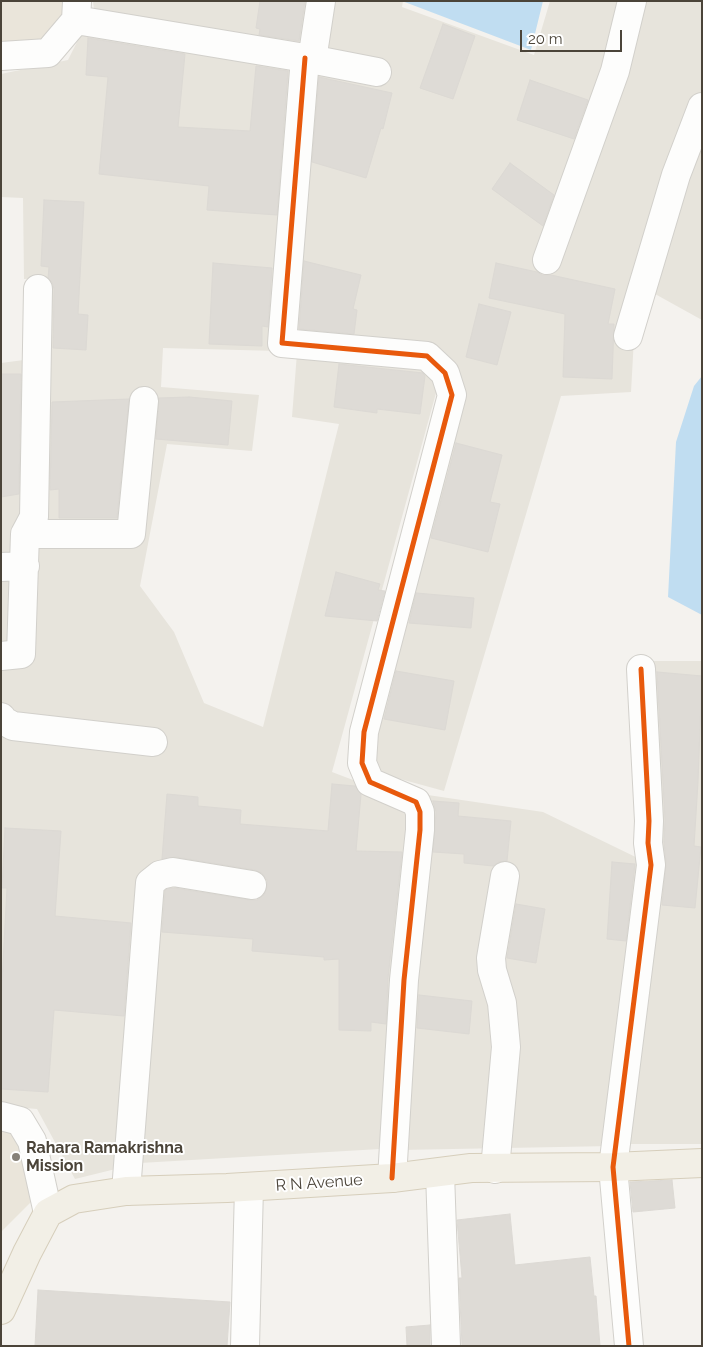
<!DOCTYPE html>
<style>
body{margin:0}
#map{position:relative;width:703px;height:1347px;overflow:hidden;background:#f4f2ee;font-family:Raleway,sans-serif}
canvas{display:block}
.frame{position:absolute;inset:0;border:2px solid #4b4439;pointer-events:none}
.scale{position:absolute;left:520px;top:30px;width:102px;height:22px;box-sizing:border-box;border:2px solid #4b4439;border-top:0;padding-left:6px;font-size:15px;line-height:18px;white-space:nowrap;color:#4b4439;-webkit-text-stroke:4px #fff;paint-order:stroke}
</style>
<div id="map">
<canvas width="703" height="1347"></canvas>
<div class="frame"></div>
<div class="scale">20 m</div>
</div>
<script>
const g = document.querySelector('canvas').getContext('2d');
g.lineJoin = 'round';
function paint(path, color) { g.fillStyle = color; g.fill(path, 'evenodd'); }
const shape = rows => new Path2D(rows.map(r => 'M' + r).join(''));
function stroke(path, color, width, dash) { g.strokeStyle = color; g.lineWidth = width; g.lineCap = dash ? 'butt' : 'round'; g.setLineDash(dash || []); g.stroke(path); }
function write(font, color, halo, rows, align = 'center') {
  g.font = font + ' Raleway,sans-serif'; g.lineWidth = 4; g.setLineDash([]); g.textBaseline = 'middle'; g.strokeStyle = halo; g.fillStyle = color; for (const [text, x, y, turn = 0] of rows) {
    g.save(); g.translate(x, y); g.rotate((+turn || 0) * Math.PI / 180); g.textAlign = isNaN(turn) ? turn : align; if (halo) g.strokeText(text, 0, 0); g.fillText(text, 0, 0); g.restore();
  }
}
const residential = shape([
 [93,1,403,1,402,7,534,55,550,1,625,1,612,54,575,157,545,263,548,272,566,244,636,1,702,1,702,320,637,284,631,392,561,396,444,791,360,768,458,373,431,344,285,338,298,130,278,351,163,348,161,387,259,395,252,451,167,444,140,586,174,632,204,703,263,727,339,424,292,417,297,353,419,361,439,382,332,772,416,804,405,974,380,1149,140,1163,75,1179,37,1109,1,1106,1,363,39,358,46,278,24,279,23,198,1,197,1,74,68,60,86,24,303,58,304,44,94,10],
 [649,661,702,661,702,1144,628,1144,612,1146,400,1150,421,794,543,812,650,864]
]);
const education = shape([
 [1,1,67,1,67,13,41,39,1,43],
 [1,1128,14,1129,47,1186,1,1232]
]);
const water = shape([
 [402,1,543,1,531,50],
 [702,376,702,615,668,597,676,442,694,386]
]);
const building = shape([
 [260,1,305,1,299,41,259,35,260,29,256,28,260,1],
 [443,24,475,36,453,99,420,88,443,24],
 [88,38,185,54,178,127,250,131,256,66,288,71,277,215,207,210,209,186,99,174,108,77,86,75,88,38],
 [319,77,392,93,383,129,381,128,366,178,312,162,319,77],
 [530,80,588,100,574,139,517,120,530,80],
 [510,163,554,195,543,226,492,189,510,163],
 [44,200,84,202,78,314,88,315,86,350,53,348,54,289,52,282,48,278,49,267,41,266,44,200],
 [304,261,361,275,353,309,357,310,354,334,299,329,304,261],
 [213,263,272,268,268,327,262,326,262,346,209,344,213,263],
 [496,263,537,272,542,275,551,275,615,289,608,324,614,324,612,379,563,377,565,314,489,298,496,263],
 [479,304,511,312,497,365,466,357,479,304],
 [339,364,423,373,425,376,420,414,377,409,377,413,334,407,339,364],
 [1,374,21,374,19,494,1,497,1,374],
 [189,397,232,401,228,445,156,439,159,398,189,397],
 [129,399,117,518,59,518,59,489,50,490,52,402,129,399],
 [456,443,502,455,490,502,500,504,488,552,431,538,456,443],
 [336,572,380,584,378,590,385,591,377,621,325,616,336,572],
 [416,593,474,598,471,628,409,623,416,593],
 [396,671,454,681,445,730,384,719,396,671],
 [657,672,702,676,698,782,694,846,701,847,695,908,662,905,666,863,664,842,665,820,657,672],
 [332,784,355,786,361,794,356,851,402,852,388,978,386,1024,371,1022,371,1031,339,1030,339,959,324,960,324,957,252,951,253,939,162,932,165,891,167,889,174,888,250,900,257,900,264,895,267,887,267,880,262,873,255,870,176,857,162,859,167,794,198,797,198,806,241,810,240,824,328,831,332,784],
 [433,801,459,803,458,816,511,821,507,861,499,862,493,866,464,863,464,854,433,852,436,812,433,801],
 [5,828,61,831,55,916,131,923,124,1016,54,1010,48,1092,1,1089,1,1000,7,888,2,888,5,828],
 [612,862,635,864,626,941,607,939,612,862],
 [516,904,545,909,536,963,507,958,516,904],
 [419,995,472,1001,469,1034,417,1028,419,995],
 [672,1180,675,1208,633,1212,630,1182,672,1180],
 [510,1214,515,1265,590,1257,594,1296,596,1296,600,1346,462,1346,459,1278,462,1278,457,1220,510,1214],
 [38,1290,230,1302,227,1346,35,1346,38,1290],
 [430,1325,430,1346,407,1346,406,1327,430,1325]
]);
const minor = shape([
 [76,20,305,58,377,72],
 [1,56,48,53,76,20,77,2],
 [305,58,282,343,427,356,445,373,452,395,364,732,362,763,370,782,416,802,420,812,420,830,404,980,392,1178],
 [312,60,321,1],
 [547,260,615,71,632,1],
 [628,336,676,175,702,107],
 [25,534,131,534,144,401],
 [1,567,25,566],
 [1,656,21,654,25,534,34,517,38,289],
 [1,717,4,721,13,726,153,742],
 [1,1116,20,1121,32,1141,48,1213],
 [495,1169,506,1047,502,1003,492,970,491,958,505,876],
 [440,1173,446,1346],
 [126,1191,150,883,160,875,173,872,252,885],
 [245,1346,249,1187],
 [629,1346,613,1167,651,865,648,843,649,821,641,669]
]);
const major = shape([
 [1,1310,27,1253,48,1213,74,1199,126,1191,227,1188,392,1178,471,1168,613,1167,702,1163]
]);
const cycleway = shape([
 [305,58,282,343,427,356,445,373,452,395,364,732,362,763,370,782,416,802,420,812,420,830,404,980,392,1178],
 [629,1346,613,1167,651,865,648,843,649,821,641,669]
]);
const markers = [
 [16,1157,5,"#868178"]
];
const poiNames = [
 ["Rahara Ramakrishna",26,1148],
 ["Mission",26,1166]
];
const streetNames = [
 ["R N Avenue",319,1183,-4]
];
paint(residential, '#e7e4dc');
paint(education, '#eae5da');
paint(water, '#c0ddf1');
paint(building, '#dedbd6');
stroke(building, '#dcd9d4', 1);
stroke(minor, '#d2d0cb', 30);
stroke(major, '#d6cebb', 30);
stroke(minor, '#fdfdfc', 28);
stroke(major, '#f2efe6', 28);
stroke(cycleway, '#e8590c', 5);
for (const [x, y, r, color] of markers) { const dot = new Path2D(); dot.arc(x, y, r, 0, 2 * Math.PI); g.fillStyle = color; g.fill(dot); stroke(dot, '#fff', 2); }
write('bold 16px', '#4b4439', '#fff', poiNames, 'left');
write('16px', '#4b4439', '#fff', streetNames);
</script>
